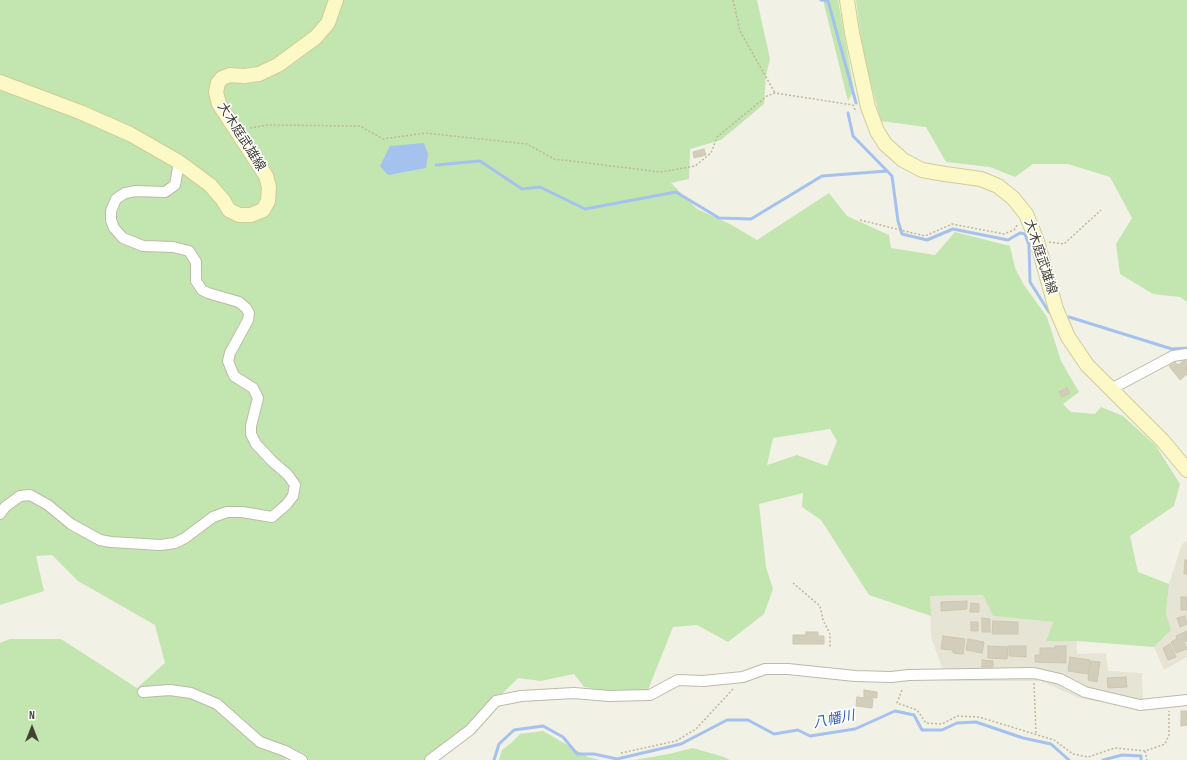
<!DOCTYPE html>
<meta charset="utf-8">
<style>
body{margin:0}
#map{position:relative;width:1187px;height:760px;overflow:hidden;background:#f2f1e6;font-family:"Sofia Sans Condensed",sans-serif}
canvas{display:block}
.north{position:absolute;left:12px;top:708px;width:40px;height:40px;-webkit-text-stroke:3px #fff;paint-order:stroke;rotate:0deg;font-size:11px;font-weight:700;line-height:16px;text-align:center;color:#444135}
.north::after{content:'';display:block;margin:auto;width:14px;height:18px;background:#444135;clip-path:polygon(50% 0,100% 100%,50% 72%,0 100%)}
</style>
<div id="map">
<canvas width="1187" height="760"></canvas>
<div class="north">N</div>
</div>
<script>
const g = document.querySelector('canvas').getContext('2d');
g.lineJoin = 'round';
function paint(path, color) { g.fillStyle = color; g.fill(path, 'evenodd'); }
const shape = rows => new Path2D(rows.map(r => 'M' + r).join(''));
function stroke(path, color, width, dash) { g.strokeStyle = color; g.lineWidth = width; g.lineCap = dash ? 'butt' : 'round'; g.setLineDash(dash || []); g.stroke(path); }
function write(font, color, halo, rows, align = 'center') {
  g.font = font + ' "Sofia Sans Condensed","Noto Sans JP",sans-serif'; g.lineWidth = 3.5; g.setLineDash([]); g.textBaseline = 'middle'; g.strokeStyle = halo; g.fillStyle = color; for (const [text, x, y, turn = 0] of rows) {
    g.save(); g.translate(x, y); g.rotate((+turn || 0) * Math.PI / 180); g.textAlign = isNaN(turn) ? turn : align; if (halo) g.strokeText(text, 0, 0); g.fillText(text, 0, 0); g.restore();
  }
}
const residential = shape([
 [1187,541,1187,657,1164,670,1154,647,1171,630,1166,613,1169,584,1182,544],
 [984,595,993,616,1053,622,1046,641,1077,641,1077,654,1106,653,1108,671,1142,673,1143,710,1079,698,1041,681,947,681,931,637,930,596]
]);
const green = shape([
 [0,0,757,0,770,59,766,75,764,104,721,140,690,149,689,179,671,183,697,209,730,224,757,240,829,193,847,216,889,235,891,248,935,255,955,232,1010,246,1015,268,1024,285,1047,317,1061,361,1079,392,1063,404,1071,412,1095,414,1101,407,1123,416,1156,446,1180,484,1174,506,1130,536,1138,572,1169,584,1166,613,1171,630,1154,647,1077,641,1046,641,1053,622,993,616,983,595,930,596,931,616,869,595,821,520,802,507,803,493,759,504,766,567,773,589,764,614,728,642,697,625,673,627,648,690,611,692,584,687,574,674,541,681,518,678,490,706,434,754,424,760,308,760,287,748,286,760,0,760,0,643,10,639,61,639,137,688,165,663,155,625,78,581,52,555,36,556,44,591,0,605],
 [830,429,837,441,827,466,797,455,767,465,773,438],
 [824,0,838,0,854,90,848,101,824,4],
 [856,0,1187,0,1187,302,1180,297,1153,294,1120,274,1116,244,1132,218,1110,177,1068,164,1033,164,1015,177,990,167,946,162,926,127,881,121,863,54],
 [543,731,588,757,600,760,499,760,502,750,511,743,520,734],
 [693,748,724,757,730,760,634,760,669,754]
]);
const water = shape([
 [424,143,428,154,426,168,388,175,380,166,390,146]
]);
const stream = shape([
 [821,0,828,1,856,103],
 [848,113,853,136,892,176,898,221,902,234,927,240,953,229,1008,240,1020,233,1025,234,1029,245,1030,282,1049,312],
 [436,165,480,161,522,189,540,187,585,209,676,192,719,218,751,219,822,176,887,171],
 [1069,317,1172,349,1187,348],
 [494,760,499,744,514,730,543,726,563,737,577,754,594,754,617,759,681,744,727,720,748,720,774,734,798,730,810,736,855,729,895,711,914,715,922,730,942,730,957,723,976,722,1023,738,1051,744,1069,760],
 [1103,760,1122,755,1141,756,1141,760]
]);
const building = shape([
 [704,149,706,155,694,158,693,152,704,149],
 [1186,359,1187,374,1180,380,1169,366,1175,362,1178,365,1186,359],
 [1067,388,1070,393,1062,397,1059,392,1067,388],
 [1185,560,1187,560,1187,574,1184,574,1185,560],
 [1181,597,1187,597,1187,610,1181,610,1181,597],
 [967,601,967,609,941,611,941,602,967,601],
 [971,603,979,604,979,612,970,612,971,603],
 [1185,616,1187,624,1180,627,1177,618,1185,616],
 [982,618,990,619,990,632,982,632,982,618],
 [993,621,1018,622,1018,634,992,634,993,621],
 [971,622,978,622,978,631,971,631,971,622],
 [1187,631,1187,641,1184,642,1187,649,1176,653,1171,642,1177,639,1176,636,1187,631],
 [806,632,818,632,818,636,824,636,824,644,793,644,793,635,806,635,806,632],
 [943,636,965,639,963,654,953,653,953,650,941,649,943,636],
 [968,639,984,642,982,653,966,650,968,639],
 [1170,644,1176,657,1168,660,1163,648,1170,644],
 [988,646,1008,647,1007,659,988,658,988,646],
 [1009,646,1026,646,1026,657,1009,656,1009,646],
 [1055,646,1066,646,1066,663,1035,662,1035,655,1040,655,1040,648,1055,648,1055,646],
 [1070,657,1090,660,1088,674,1068,671,1070,657],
 [982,660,993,661,993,667,982,667,982,660],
 [1091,661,1100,662,1097,682,1088,680,1091,661],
 [1126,677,1127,687,1108,688,1107,678,1126,677],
 [864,690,877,692,877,698,864,697,864,690],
 [857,697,873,699,872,708,856,706,857,697],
 [1181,711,1187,711,1187,725,1181,726,1181,711]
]);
const path = shape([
 [733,0,740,31,775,93],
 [250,128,268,125,360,126,383,139,425,133,527,144,554,159,661,172,695,166,711,153,717,137,767,96,775,93,853,105,856,112],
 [860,220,925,236,952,224,1004,234,1014,230,1017,225],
 [1049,242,1064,244,1101,210],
 [793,583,820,606,823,620,830,634,830,647],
 [1034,683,1036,733],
 [902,690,897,703,917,710,926,723,942,724,957,716,979,717,1054,740,1073,754,1088,757,1115,748,1145,751,1165,744,1169,735,1169,711],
 [1145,751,1147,760],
 [621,753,676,741,696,729,733,689]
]);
const minor = shape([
 [1111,389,1173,356,1187,354],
 [0,514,5,507,20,496,30,495,48,505,71,524,100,540,111,542,160,545,175,543,185,538,213,517,227,512,242,512,272,517,286,505,293,496,295,485,288,475,272,461,256,444,251,434,251,426,258,398,253,388,234,376,228,361,230,353,248,320,249,313,246,308,239,302,208,293,202,290,196,281,196,262,189,251,173,247,143,246,123,238,114,228,111,220,111,211,116,199,125,193,136,191,165,192,175,185,179,162],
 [143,692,170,690,191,693,217,704,260,742,285,751,302,760],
 [430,760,470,730,496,701,521,696,574,693,609,696,650,695,678,680,703,681,743,677,765,669,788,669,855,676,891,677,909,675,1034,673,1060,679,1085,692,1140,705,1187,700]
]);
const secondary = shape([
 [847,0,852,33,868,107,877,131,885,144,903,160,922,170,945,174,981,179,998,186,1013,198,1026,214,1037,241,1056,309,1068,337,1087,365,1163,441,1187,470],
 [0,82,80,112,130,134,179,162,210,185,223,200,229,210,239,215,251,215,263,210,268,201,269,187,266,176,219,104,216,92,218,83,222,78,230,75,244,76,259,74,278,65,316,37,328,23,336,0]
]);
const streetNames = [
 ["大木庭武雄線",241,137,58],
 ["大木庭武雄線",1040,257,72]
];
const waterNames = [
 ["八幡川",834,720,-11]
];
paint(residential, '#e6e4d4');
paint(green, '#c3e5b0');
paint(water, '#a4c2ed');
stroke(stream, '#a4c2ed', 3);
paint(building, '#d3cebc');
stroke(building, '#cec7af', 1);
stroke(minor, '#bdbaa9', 12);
stroke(secondary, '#d0cc97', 16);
stroke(path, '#beb89b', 1.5, [2, 2]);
stroke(minor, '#fff', 10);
stroke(secondary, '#fcf9c6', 14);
write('13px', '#444135', '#fff', streetNames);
write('italic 14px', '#3363ac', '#fff', waterNames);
</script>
